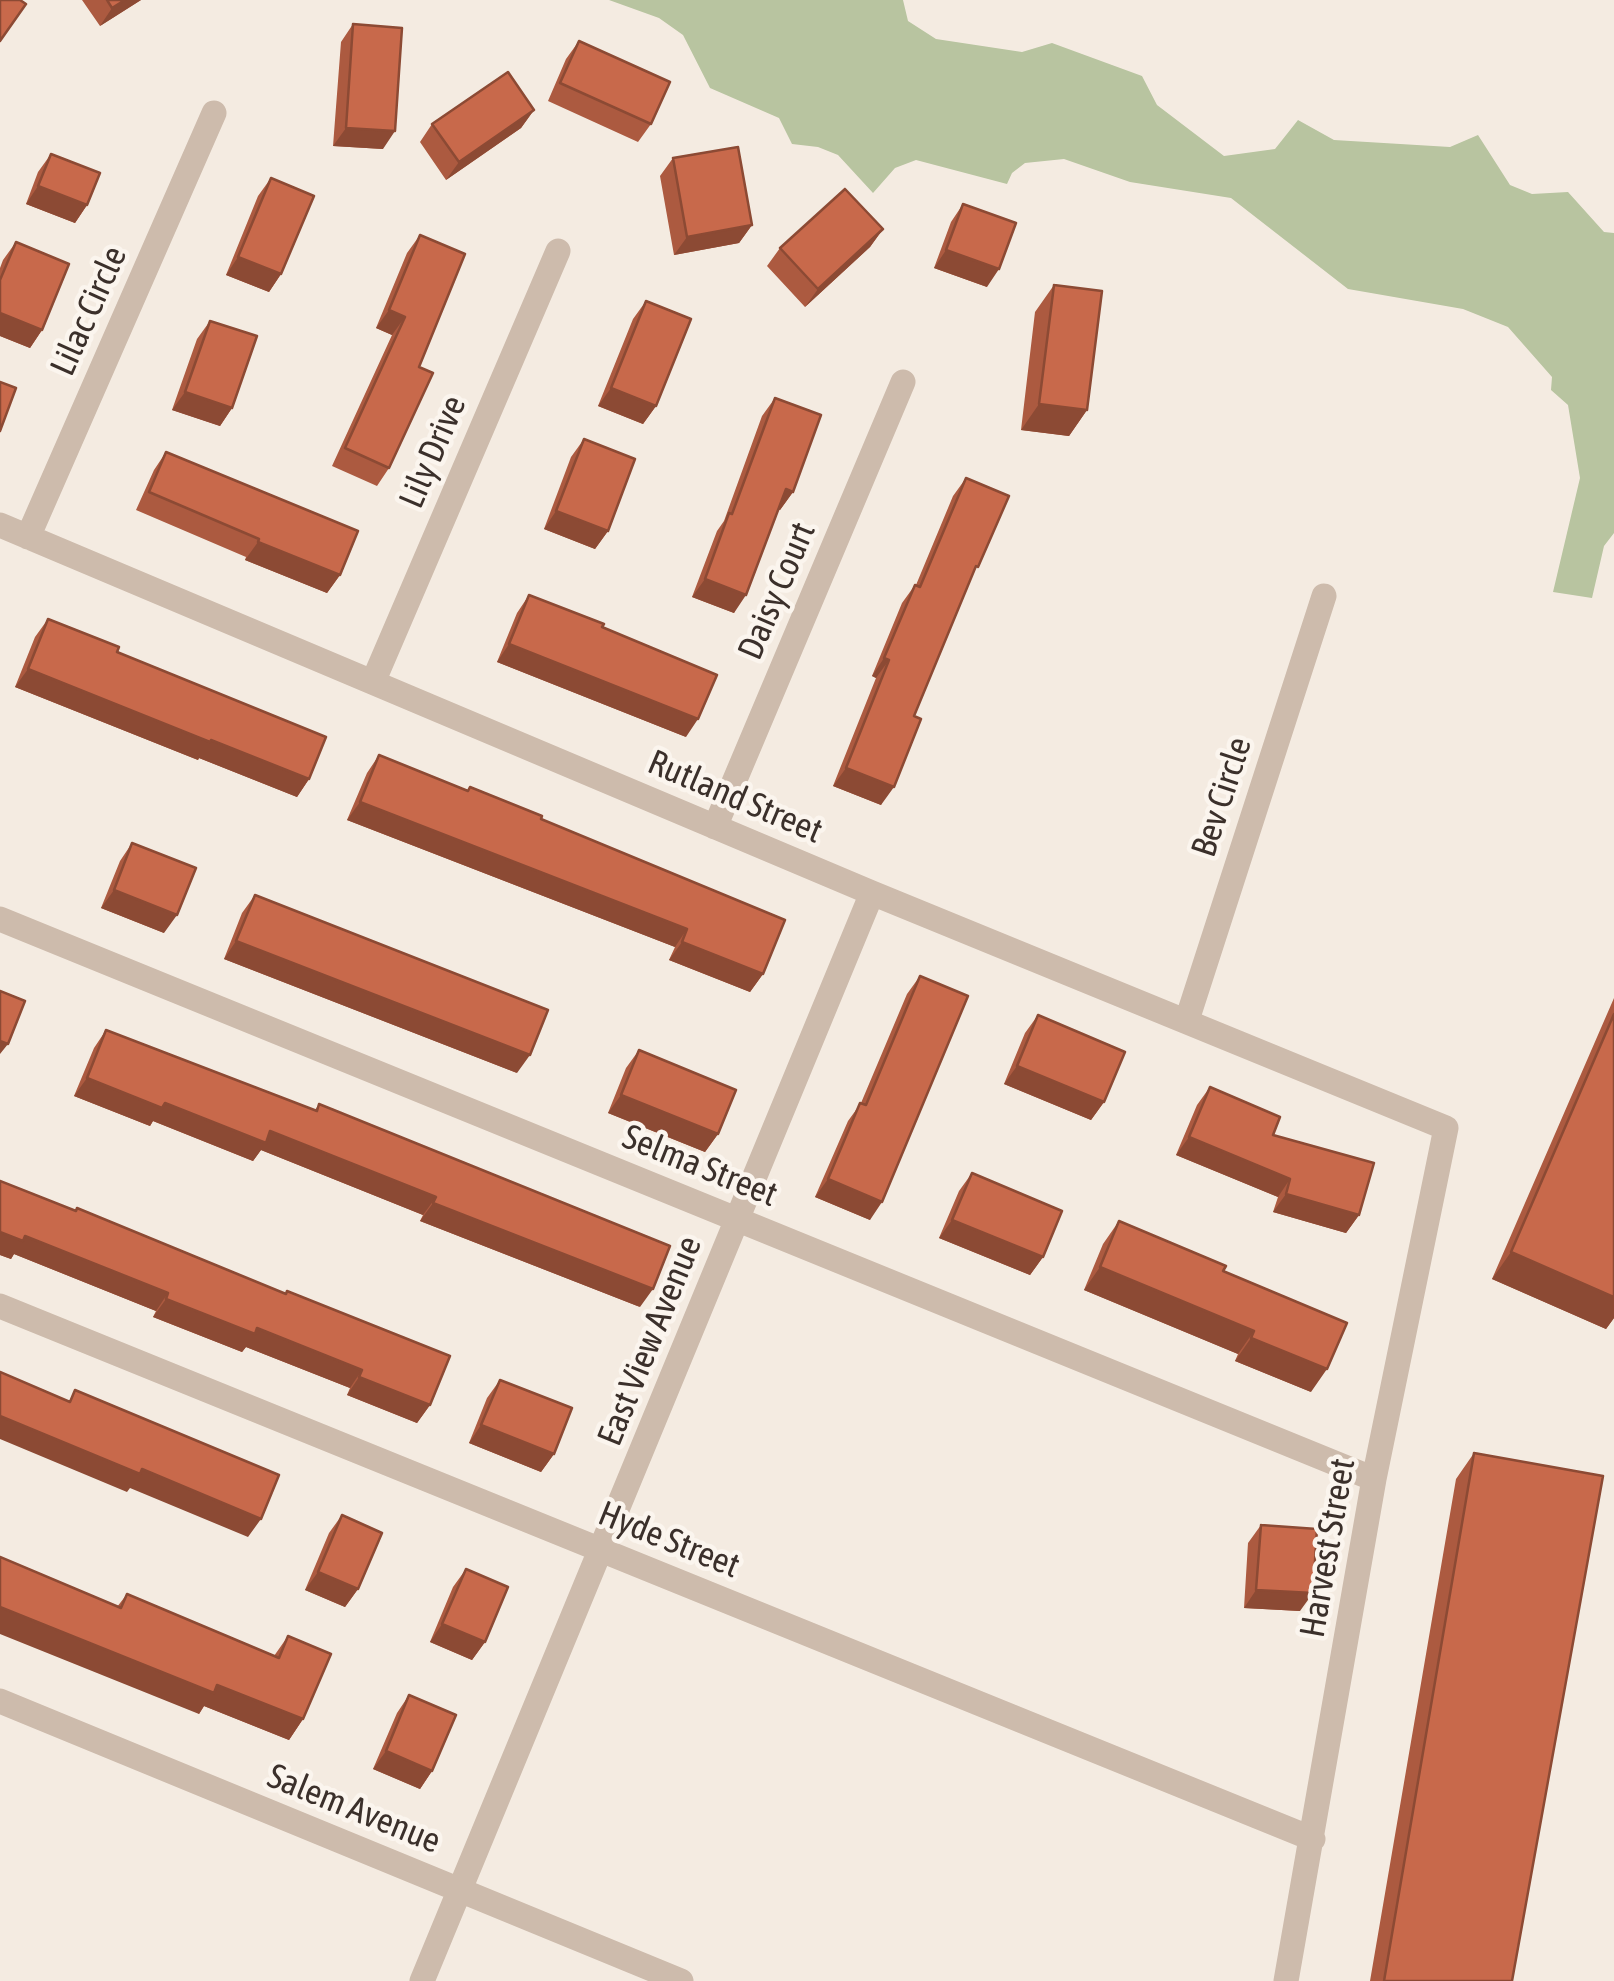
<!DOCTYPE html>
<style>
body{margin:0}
canvas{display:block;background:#f4ebe1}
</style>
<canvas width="1614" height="1981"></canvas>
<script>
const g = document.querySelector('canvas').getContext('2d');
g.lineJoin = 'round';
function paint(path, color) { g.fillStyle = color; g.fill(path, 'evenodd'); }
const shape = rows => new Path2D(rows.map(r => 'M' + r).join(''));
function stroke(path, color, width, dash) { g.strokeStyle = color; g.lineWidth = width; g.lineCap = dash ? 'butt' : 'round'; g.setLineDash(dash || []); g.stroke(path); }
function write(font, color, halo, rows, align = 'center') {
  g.font = font + ' "Asap Condensed",sans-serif'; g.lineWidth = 9; g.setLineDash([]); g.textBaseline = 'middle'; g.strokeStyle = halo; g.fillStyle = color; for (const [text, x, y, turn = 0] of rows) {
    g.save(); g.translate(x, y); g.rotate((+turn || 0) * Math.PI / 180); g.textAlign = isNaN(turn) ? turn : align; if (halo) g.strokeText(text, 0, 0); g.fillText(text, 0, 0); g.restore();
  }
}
const green = shape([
 [609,0,903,0,908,21,936,39,1022,52,1052,43,1142,76,1157,105,1224,156,1275,149,1298,120,1334,140,1450,147,1478,135,1510,185,1532,194,1568,192,1604,232,1614,233,1614,533,1604,546,1592,598,1553,592,1580,478,1568,405,1551,390,1552,377,1508,327,1463,309,1348,289,1231,198,1130,182,1064,159,1025,163,1012,173,1007,184,916,160,895,168,873,193,838,155,818,147,792,144,779,118,710,88,683,35,659,18]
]);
const minor = shape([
 [0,525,872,893,1446,1128,1374,1479,1286,1981],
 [28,537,214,113],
 [373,682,558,251],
 [715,827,903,382],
 [0,919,1374,1479],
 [1187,1020,1324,596],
 [0,1306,1313,1839],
 [0,1701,681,1981],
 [422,1981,872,893]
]);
const wall = shape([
 [82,0,141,0,100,26],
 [353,24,383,149,333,146,341,42],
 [579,41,651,124,638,142,548,101,566,59],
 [534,110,521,128,446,180,420,142,432,124],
 [51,154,87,205,75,223,26,204,38,172],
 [673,158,752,225,739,243,674,255,660,176],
 [271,178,281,274,269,292,226,275,258,196],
 [963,204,987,287,934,268,951,222],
 [883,229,870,247,805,307,767,266,780,248],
 [420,235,419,367,389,468,377,486,332,466,392,335,376,328,407,253],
 [16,242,42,330,30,348,0,336,0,268,3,260],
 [1054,285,1087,410,1069,436,1021,430,1035,312],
 [646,301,656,406,643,424,598,406,633,319],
 [210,321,232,408,220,426,172,410,197,339],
 [775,398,793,492,780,510,778,509,734,613,692,597,717,531,724,521,762,416],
 [584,439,608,531,595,549,544,529,571,457],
 [166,452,340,575,327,593,245,560,246,557,136,510,154,470],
 [966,478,970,579,914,716,881,805,833,786,876,678,872,676,902,603,915,585,916,585,953,496],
 [529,595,602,627,686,737,497,662,517,613],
 [48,619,117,652,309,779,297,797,199,758,198,760,15,687,35,637],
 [379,755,467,791,470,787,541,819,763,974,750,992,669,960,675,947,347,820,367,773],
 [132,843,164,933,101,908,120,861],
 [255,895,517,1073,224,959,242,913],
 [920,976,870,1220,815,1197,848,1121,861,1103,907,994],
 [1614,998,1614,1318,1606,1329,1492,1279],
 [1038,1015,1104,1102,1091,1120,1004,1084,1025,1033],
 [106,1030,315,1110,319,1104,640,1307,420,1221,423,1215,261,1150,253,1161,153,1121,150,1126,74,1096,94,1048],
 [639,1050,718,1134,705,1152,608,1113,626,1068],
 [1210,1087,1273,1135,1359,1215,1346,1233,1273,1212,1278,1197,1176,1155,1197,1105],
 [972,1173,1043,1257,1030,1275,939,1238,959,1191],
 [0,1181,285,1294,287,1291,430,1405,417,1423,347,1395,350,1388,246,1347,242,1352,153,1317,156,1311,14,1254,11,1259,0,1255],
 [1119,1221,1223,1271,1311,1392,1235,1361,1238,1354,1084,1290,1103,1244],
 [500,1380,554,1454,541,1472,469,1443,487,1398],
 [1474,1453,1512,1981,1370,1981,1456,1479],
 [342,1515,358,1589,345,1607,305,1590,329,1533],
 [1261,1525,1300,1611,1244,1608,1248,1543],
 [466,1569,485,1642,472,1660,430,1642,453,1587],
 [127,1594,274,1656,288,1636,303,1719,289,1740,204,1706,199,1714,117,1607],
 [409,1695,432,1771,420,1789,373,1769,397,1713]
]);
const shadedWall = shape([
 [125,0,141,0,100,26,112,8],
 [534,110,521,128,446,180,459,162],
 [346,128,395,131,383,149,333,146],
 [38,186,87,205,75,223,26,204],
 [752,225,739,243,674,255,687,237],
 [883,229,870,247,805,307,818,289],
 [946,250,999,269,987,287,934,268],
 [238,257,281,274,269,292,226,275],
 [389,310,405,317,392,335,376,328],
 [0,313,42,330,30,348,0,336],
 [611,388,656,406,643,424,598,406],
 [185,392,232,408,220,426,172,410],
 [1039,404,1087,410,1069,436,1021,430],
 [786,489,793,492,780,510,773,507],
 [556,511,608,531,595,549,544,529],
 [258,542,340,575,327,593,245,560],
 [705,579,746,595,734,613,692,597],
 [509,644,698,719,686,737,497,662],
 [884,658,889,660,876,678,872,676],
 [28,669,211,740,309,779,297,797,199,758,198,760,15,687],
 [846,768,894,787,881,805,833,786],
 [360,802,687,929,675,947,347,820],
 [114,890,177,915,164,933,101,908],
 [236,941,530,1055,517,1073,224,959],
 [682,942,763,974,750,992,669,960],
 [0,1041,8,1044,0,1054],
 [1017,1066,1104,1102,1091,1120,1004,1084],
 [87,1078,165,1103,270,1131,436,1197,423,1215,261,1150,253,1161,153,1121,150,1126,74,1096],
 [621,1095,718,1134,705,1152,608,1113],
 [1189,1137,1290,1179,1278,1197,1176,1155],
 [828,1179,882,1202,870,1220,815,1197],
 [1286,1194,1359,1215,1346,1233,1273,1212],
 [433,1203,653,1289,640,1307,420,1221],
 [952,1220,1043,1257,1030,1275,939,1238],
 [0,1232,25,1236,168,1293,156,1311,14,1254,11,1259,0,1255],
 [1511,1252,1614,1297,1614,1318,1606,1329,1492,1279],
 [1100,1267,1254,1331,1238,1354,1084,1290],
 [166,1299,257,1328,362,1370,350,1388,246,1347,242,1352,153,1317],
 [1251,1338,1327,1369,1311,1392,1235,1361],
 [359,1377,430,1405,417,1423,347,1395],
 [0,1416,142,1469,261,1519,248,1537,130,1488,127,1492,0,1439],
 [481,1425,554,1454,541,1472,469,1443],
 [318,1572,358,1589,345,1607,305,1590],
 [1256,1590,1313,1593,1300,1611,1244,1608],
 [0,1607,217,1685,303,1719,289,1740,204,1706,199,1714,0,1634],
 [442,1624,485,1642,472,1660,430,1642],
 [386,1751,432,1771,420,1789,373,1769]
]);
const building = shape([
 [0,0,20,0,26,4,0,41,0,0],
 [107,0,125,0,112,8,107,0],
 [353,24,402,28,395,131,346,128,353,24],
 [579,41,670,82,651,124,560,83,579,41],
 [508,72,534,110,459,162,432,124,508,72],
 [738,147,752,225,687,237,673,158,738,147],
 [51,154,100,173,87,205,38,186,51,154],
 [271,178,314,196,281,274,238,257,271,178],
 [845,189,883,229,818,289,780,248,845,189],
 [963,204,1016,223,999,269,946,250,963,204],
 [420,235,465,254,419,367,433,373,389,468,345,448,405,317,389,310,420,235],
 [16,242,69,264,42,330,0,313,0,280,16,242],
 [1054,285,1102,291,1087,410,1039,404,1054,285],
 [646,301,691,319,656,406,611,388,646,301],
 [210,321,257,336,232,408,185,392,210,321],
 [0,382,16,388,0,431,0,382],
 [775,398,821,415,793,492,786,489,746,595,705,579,729,513,732,514,775,398],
 [584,439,635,459,608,531,556,511,584,439],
 [166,452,358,531,340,575,258,542,259,539,149,492,166,452],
 [966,478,1009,496,978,567,976,566,914,716,921,719,894,787,846,768,889,660,884,658,915,585,920,587,966,478],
 [529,595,604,624,602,627,717,675,698,719,509,644,529,595],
 [48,619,119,647,117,652,326,737,309,779,211,740,210,742,28,669,48,619],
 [379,755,468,791,470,787,542,816,541,819,785,920,763,974,682,942,687,929,360,802,379,755],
 [132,843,196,868,177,915,114,890,132,843],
 [255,895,548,1010,530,1055,236,941,255,895],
 [920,976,968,996,882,1202,828,1179,860,1103,866,1105,920,976],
 [0,991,25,1001,8,1044,0,1041,0,991],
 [1614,1014,1614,1297,1511,1252,1614,1014],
 [1038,1015,1125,1052,1104,1102,1017,1066,1038,1015],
 [106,1030,317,1111,319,1104,670,1246,653,1289,433,1203,436,1197,270,1131,266,1143,165,1103,162,1108,87,1078,106,1030],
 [639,1050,736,1090,718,1134,621,1095,639,1050],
 [1210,1087,1280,1117,1273,1135,1374,1163,1359,1215,1286,1194,1290,1179,1189,1137,1210,1087],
 [972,1173,1062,1211,1043,1257,952,1220,972,1173],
 [0,1181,76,1211,77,1208,286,1294,287,1291,450,1356,430,1405,359,1377,362,1370,257,1328,255,1334,166,1299,168,1293,25,1236,23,1241,0,1232,0,1181],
 [1119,1221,1226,1266,1223,1271,1347,1323,1327,1369,1251,1338,1254,1331,1100,1267,1119,1221],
 [0,1372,70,1402,75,1390,279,1475,261,1519,142,1469,140,1474,0,1416,0,1372],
 [500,1380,572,1408,554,1454,481,1425,500,1380],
 [1474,1453,1603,1476,1512,1981,1384,1981,1474,1453],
 [342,1515,382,1533,358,1589,318,1572,342,1515],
 [1261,1525,1317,1529,1313,1593,1256,1590,1261,1525],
 [0,1557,121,1608,127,1594,279,1658,288,1636,331,1654,303,1719,217,1685,214,1693,0,1607,0,1557],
 [466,1569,508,1587,485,1642,442,1624,466,1569],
 [409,1695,456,1715,432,1771,386,1751,409,1695]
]);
const streetNames = [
 ["Lilac Circle",89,311,-66],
 ["Lily Drive",433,452,-67],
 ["Daisy Court",777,591,-67],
 ["Rutland Street",735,797,23],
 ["Bev Circle",1222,797,-72],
 ["Selma Street",700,1166,22],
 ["East View Avenue",650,1341,-68],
 ["Hyde Street",669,1540,22],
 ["Harvest Street",1328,1548,-80],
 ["Salem Avenue",354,1809,22]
];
paint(green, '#b8c4a0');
stroke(minor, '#cdbbac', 25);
paint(wall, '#ac5a40');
paint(shadedWall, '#8c4a34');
paint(building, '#c8694b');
stroke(building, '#8c4a34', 2.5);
write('35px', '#3b302b', '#fbf5ee', streetNames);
</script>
